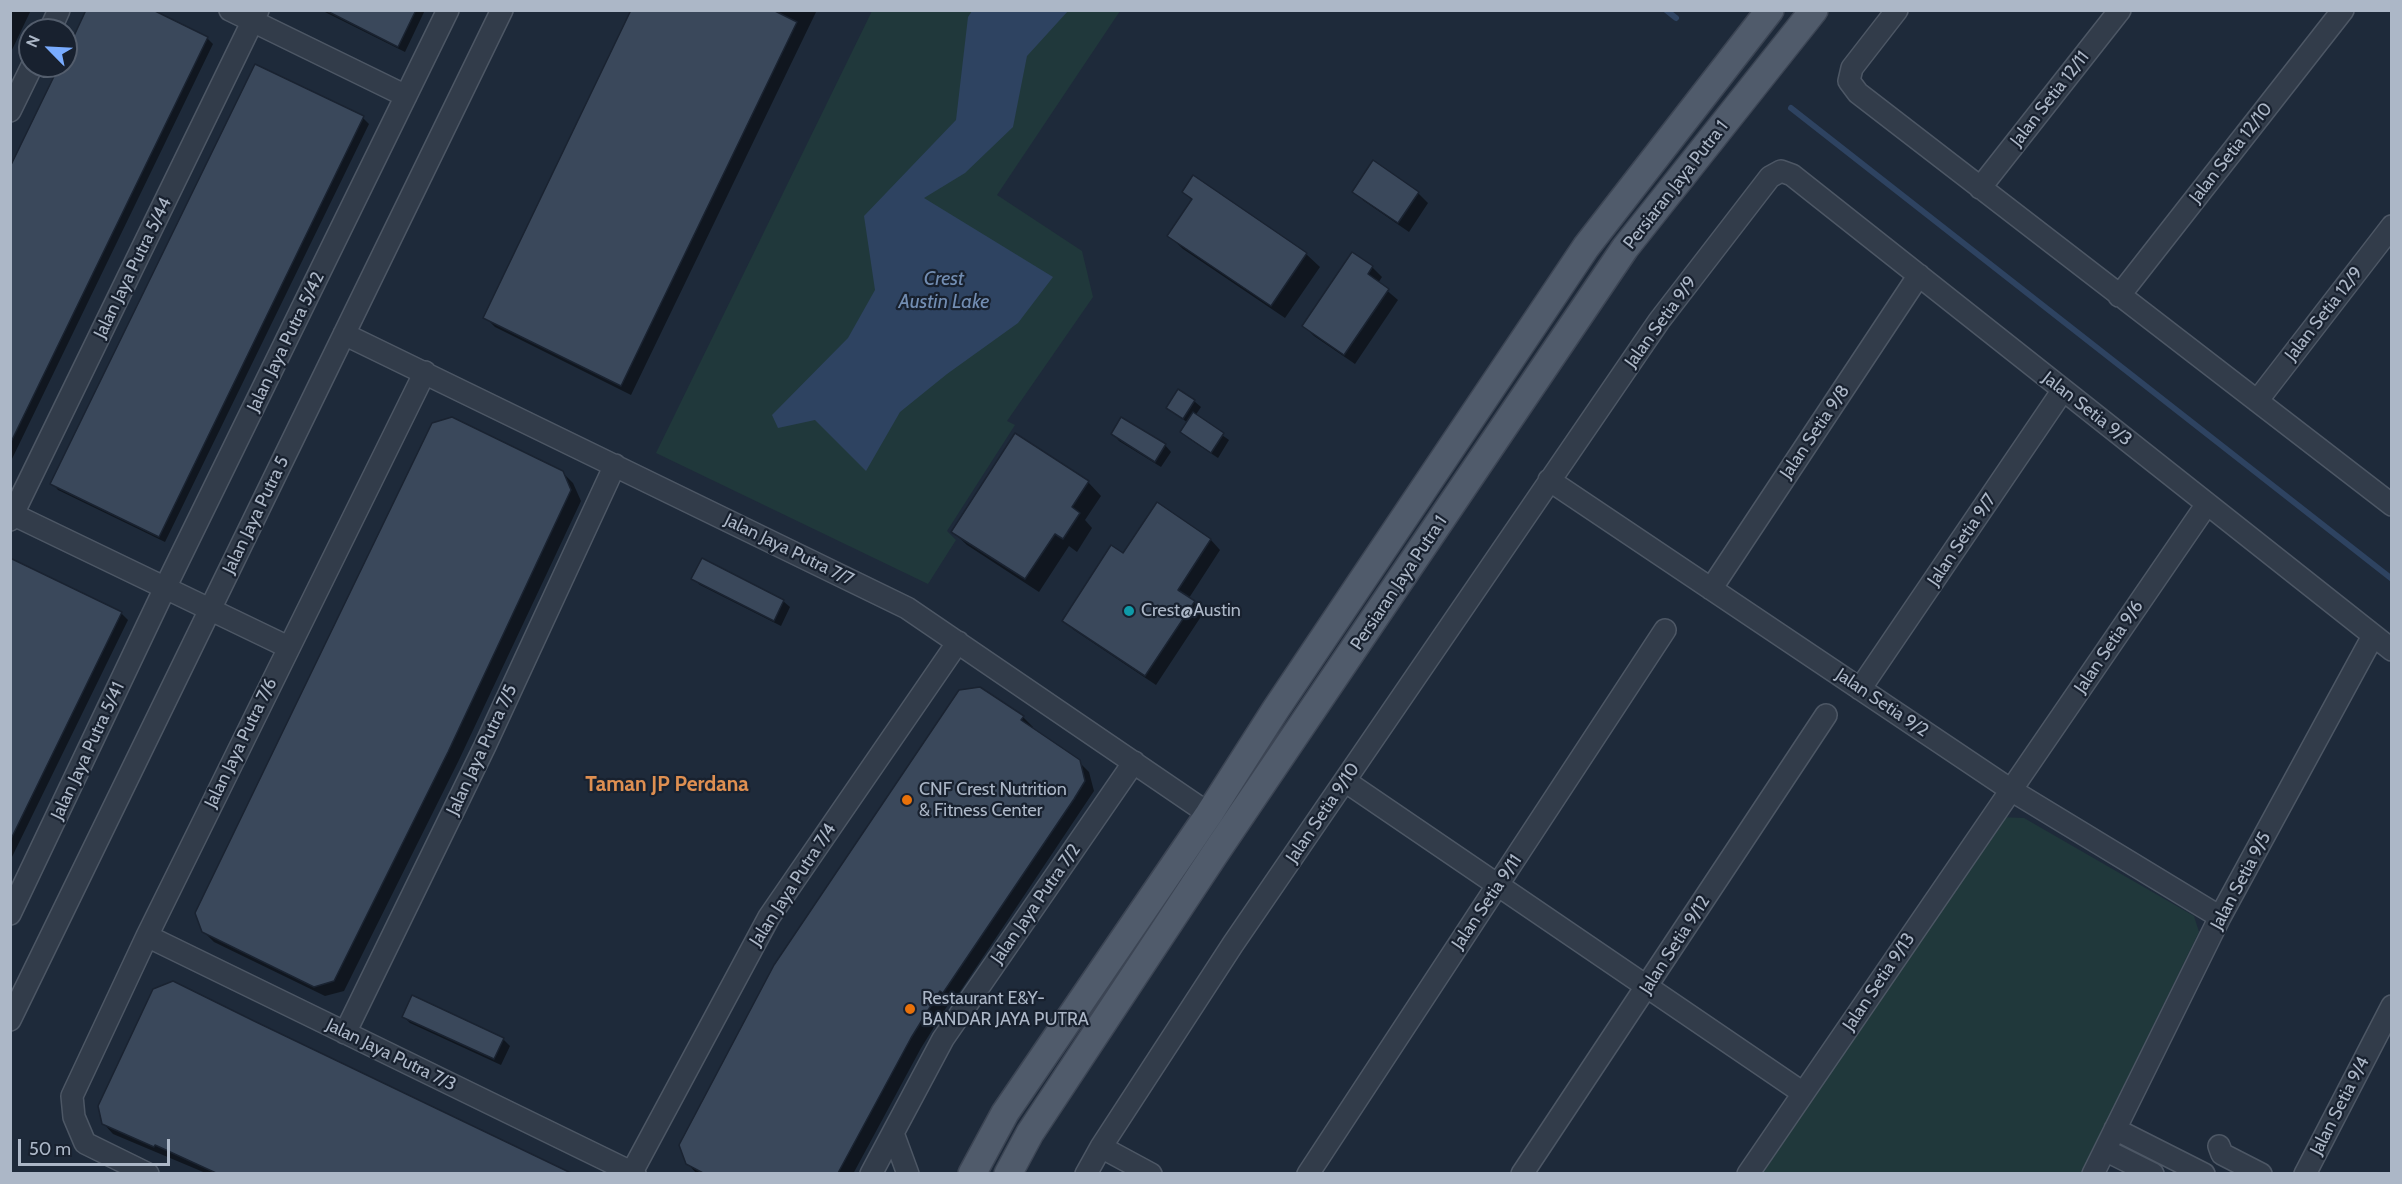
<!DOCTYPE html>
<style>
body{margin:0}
#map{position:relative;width:2402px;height:1184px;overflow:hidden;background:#1e2a3a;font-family:Cabin,sans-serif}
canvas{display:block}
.frame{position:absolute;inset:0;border:12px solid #acb7c7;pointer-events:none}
.north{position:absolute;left:18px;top:18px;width:60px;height:60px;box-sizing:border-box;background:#18212f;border:2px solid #535d6c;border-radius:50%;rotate:294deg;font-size:16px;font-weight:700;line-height:24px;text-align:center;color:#acb7c7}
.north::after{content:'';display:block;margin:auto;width:21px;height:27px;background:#79acff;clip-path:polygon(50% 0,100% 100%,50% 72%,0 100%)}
.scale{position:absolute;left:18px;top:1139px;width:152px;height:27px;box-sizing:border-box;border:3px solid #acb7c7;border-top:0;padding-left:8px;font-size:18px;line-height:21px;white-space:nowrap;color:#acb7c7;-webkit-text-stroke:4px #18212f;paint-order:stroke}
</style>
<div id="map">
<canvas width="2402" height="1184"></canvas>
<div class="frame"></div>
<div class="north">N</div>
<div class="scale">50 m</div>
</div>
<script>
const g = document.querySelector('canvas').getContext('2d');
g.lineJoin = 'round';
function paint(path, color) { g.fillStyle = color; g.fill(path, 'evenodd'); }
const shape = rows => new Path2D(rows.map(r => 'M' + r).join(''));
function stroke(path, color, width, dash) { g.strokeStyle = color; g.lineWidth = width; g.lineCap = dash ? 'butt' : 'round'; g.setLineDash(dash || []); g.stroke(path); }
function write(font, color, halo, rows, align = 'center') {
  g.font = font + ' Cabin,sans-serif'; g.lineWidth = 4.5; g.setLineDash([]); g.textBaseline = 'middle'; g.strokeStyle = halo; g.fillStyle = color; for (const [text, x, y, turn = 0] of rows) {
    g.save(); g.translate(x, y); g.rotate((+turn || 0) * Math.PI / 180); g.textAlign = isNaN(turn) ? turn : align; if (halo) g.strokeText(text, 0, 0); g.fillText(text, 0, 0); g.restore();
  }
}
const green = shape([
 [872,11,1120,11,997,195,1082,251,1093,297,1007,421,1015,425,947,531,956,540,928,584,656,453],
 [2000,817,2024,818,2194,916,2199,932,2081,1173,1762,1174]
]);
const water = shape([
 [972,11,1068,11,1027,56,1013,127,965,173,924,198,1053,277,1018,323,947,374,900,412,866,471,815,420,778,428,772,415,848,338,875,290,864,216,956,120,968,17]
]);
const shadow = shape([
 [10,10,31,10,10,54],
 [321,10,425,10,405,52],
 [634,10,817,10,631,395,495,327,485,317],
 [207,38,213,44,10,463,10,170,61,66,66,66,66,56],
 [363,118,369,124,165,542,58,490,52,483],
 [1373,163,1418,193,1428,203,1409,232,1364,201,1354,191],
 [1184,191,1306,254,1320,267,1285,318,1183,249,1169,236,1193,201],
 [1372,267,1382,277,1378,283,1398,300,1355,364,1314,336,1304,326],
 [1194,401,1201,407,1195,416,1229,440,1218,458,1188,438,1182,432,1188,423,1168,408],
 [1113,434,1165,445,1171,452,1161,467,1119,441],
 [562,472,573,483,581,501,458,762,344,991,325,996,214,942,204,932],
 [1088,482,1101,496,1085,520,1092,528,1077,552,1069,546,1039,592,967,545,953,532],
 [1157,504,1211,540,1220,550,1189,598,1204,612,1156,685,1074,630,1064,621,1123,555],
 [10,568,121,613,128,620,10,861],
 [693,579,783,601,790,607,781,626,700,585],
 [960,692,1023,717,1033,727,1032,729,1079,762,1089,772,1094,791,953,1002,951,1000,921,1048,853,1174,697,1174,687,1163,775,965],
 [173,982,570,1174,208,1174,113,1134,103,1123],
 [403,1016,503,1039,510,1046,501,1065,410,1023]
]);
const stream = shape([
 [1666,10,1676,18],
 [1791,108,2392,579]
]);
const building = shape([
 [86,10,153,10,208,37,10,444,10,167,59,66,66,66,66,53,86,10],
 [325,10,416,10,398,47,325,10],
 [631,10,773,10,797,22,621,386,483,318,631,10],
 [255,64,364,116,159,537,50,484,255,64],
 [1373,160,1419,192,1398,223,1352,192,1373,160],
 [1193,175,1307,253,1271,306,1167,236,1192,199,1182,192,1193,175],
 [1352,252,1373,266,1368,274,1389,289,1344,355,1302,326,1352,252],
 [1178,389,1195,400,1183,419,1166,408,1178,389],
 [1193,412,1224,433,1211,453,1180,432,1193,412],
 [452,417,563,471,571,490,448,752,334,981,314,987,202,932,195,913,432,423,452,417],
 [1121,417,1166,444,1155,462,1111,434,1121,417],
 [1015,433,1089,481,1072,507,1080,513,1063,539,1055,534,1025,579,951,532,1015,433],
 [1157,502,1211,539,1178,590,1195,601,1145,676,1062,621,1111,545,1123,553,1157,502],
 [10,558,122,612,10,841,10,558],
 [702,558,784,600,774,621,691,579,702,558],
 [980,687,1024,716,1021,720,1080,760,1085,781,1074,799,943,993,940,991,911,1038,838,1173,703,1173,686,1164,679,1145,774,965,959,690,980,687],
 [173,981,254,1021,571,1173,216,1173,155,1145,154,1147,102,1124,98,1106,153,989,173,981],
 [412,995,504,1038,494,1059,402,1017,412,995]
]);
const minor = shape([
 [230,10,406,96],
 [1897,10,1852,68,1849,81,1858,93,2392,505],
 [50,30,59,10],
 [10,111,32,66],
 [1980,188,2120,10],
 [2119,296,2343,10],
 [344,334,907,608,1209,814],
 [2257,401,2392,226],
 [1549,480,2011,790,2220,917],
 [10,513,288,647],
 [10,520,258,10],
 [1711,589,1919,275],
 [1860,689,2063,390],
 [1345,781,1803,1093],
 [10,914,165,588,448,10],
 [147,936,635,1174],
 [10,1020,502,10],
 [345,1033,485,746,615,465],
 [2115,1129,2204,1174],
 [893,1133,908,1174],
 [2219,1146,2222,1154,2261,1174],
 [1101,1147,1151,1174],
 [2105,1150,2153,1174],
 [632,1172,769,917,958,642],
 [148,1174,85,1143,74,1117,72,1096,147,936,425,372],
 [871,1174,943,1039,1134,762],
 [1086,1174,1101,1147,1233,944,1659,321,1770,177,1781,171,1792,175,2392,650],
 [1308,1174,1665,630],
 [1522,1174,1826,715],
 [1748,1174,2207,504],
 [2093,1174,2220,917,2373,636],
 [2305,1174,2392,1006]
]);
const major = shape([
 [972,1174,1005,1113,1209,814,1276,709,1586,247,1770,10],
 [1008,1174,1030,1133,1214,855,1625,248,1814,10]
]);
const markers = [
 [1129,611,6,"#0f9aa8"],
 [907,800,6,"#e8710a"],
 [910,1009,6,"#e8710a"]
];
const streetNames = [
 ["Jalan Setia 12/11",2050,99,-52],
 ["Jalan Setia 12/10",2231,153,-52],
 ["Persiaran Jaya Putra 1",1676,185,-52],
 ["Jalan Jaya Putra 5/44",133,268,-64],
 ["Jalan Setia 12/9",2324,314,-52],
 ["Jalan Setia 9/9",1661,322,-54],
 ["Jalan Jaya Putra 5/42",286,342,-64],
 ["Jalan Setia 9/3",2087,409,38],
 ["Jalan Setia 9/8",1815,432,-56],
 ["Jalan Jaya Putra 5",256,515,-64],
 ["Jalan Setia 9/7",1962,540,-56],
 ["Jalan Jaya Putra 7/7",789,550,26],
 ["Persiaran Jaya Putra 1",1399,583,-56],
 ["Jalan Setia 9/6",2109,647,-56],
 ["Jalan Setia 9/2",1882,703,34],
 ["Jalan Jaya Putra 7/6",241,743,-64],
 ["Jalan Jaya Putra 7/5",482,750,-65],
 ["Jalan Jaya Putra 5/41",88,751,-65],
 ["Jalan Setia 9/10",1323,813,-56],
 ["Jalan Setia 9/5",2241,881,-62],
 ["Jalan Jaya Putra 7/4",793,885,-57],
 ["Jalan Setia 9/11",1487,902,-56],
 ["Jalan Jaya Putra 7/2",1036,904,-55],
 ["Jalan Setia 9/12",1675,945,-57],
 ["Jalan Setia 9/13",1879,982,-56],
 ["Jalan Jaya Putra 7/3",391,1055,26],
 ["Jalan Setia 9/4",2340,1106,-63]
];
const poiNames = [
 ["Crest@Austin",1141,611],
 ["CNF Crest Nutrition",919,790],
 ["& Fitness Center",919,811],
 ["Restaurant E&Y-",922,999],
 ["BANDAR JAYA PUTRA",922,1020]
];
const waterNames = [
 ["Crest",944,279],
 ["Austin Lake",944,302]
];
const quarterNames = [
 ["Taman JP Perdana",667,785]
];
paint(green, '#20383b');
paint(water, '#2e4361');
paint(shadow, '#0007');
stroke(stream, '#2e4361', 6);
paint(building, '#3a485b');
stroke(building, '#1a2331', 1.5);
stroke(minor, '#4d5765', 24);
stroke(major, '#3c4554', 30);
stroke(minor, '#323c4a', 21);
stroke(major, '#505b6b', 27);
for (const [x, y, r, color] of markers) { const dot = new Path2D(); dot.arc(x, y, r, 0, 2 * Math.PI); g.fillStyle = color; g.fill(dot); stroke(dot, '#18212f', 2); }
write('18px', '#acb7c7', '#18212f', streetNames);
write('18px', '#acb7c7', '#18212f', poiNames, 'left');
write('italic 20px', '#728db2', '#18212f', waterNames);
write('bold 21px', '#de8f51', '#18212f', quarterNames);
</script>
